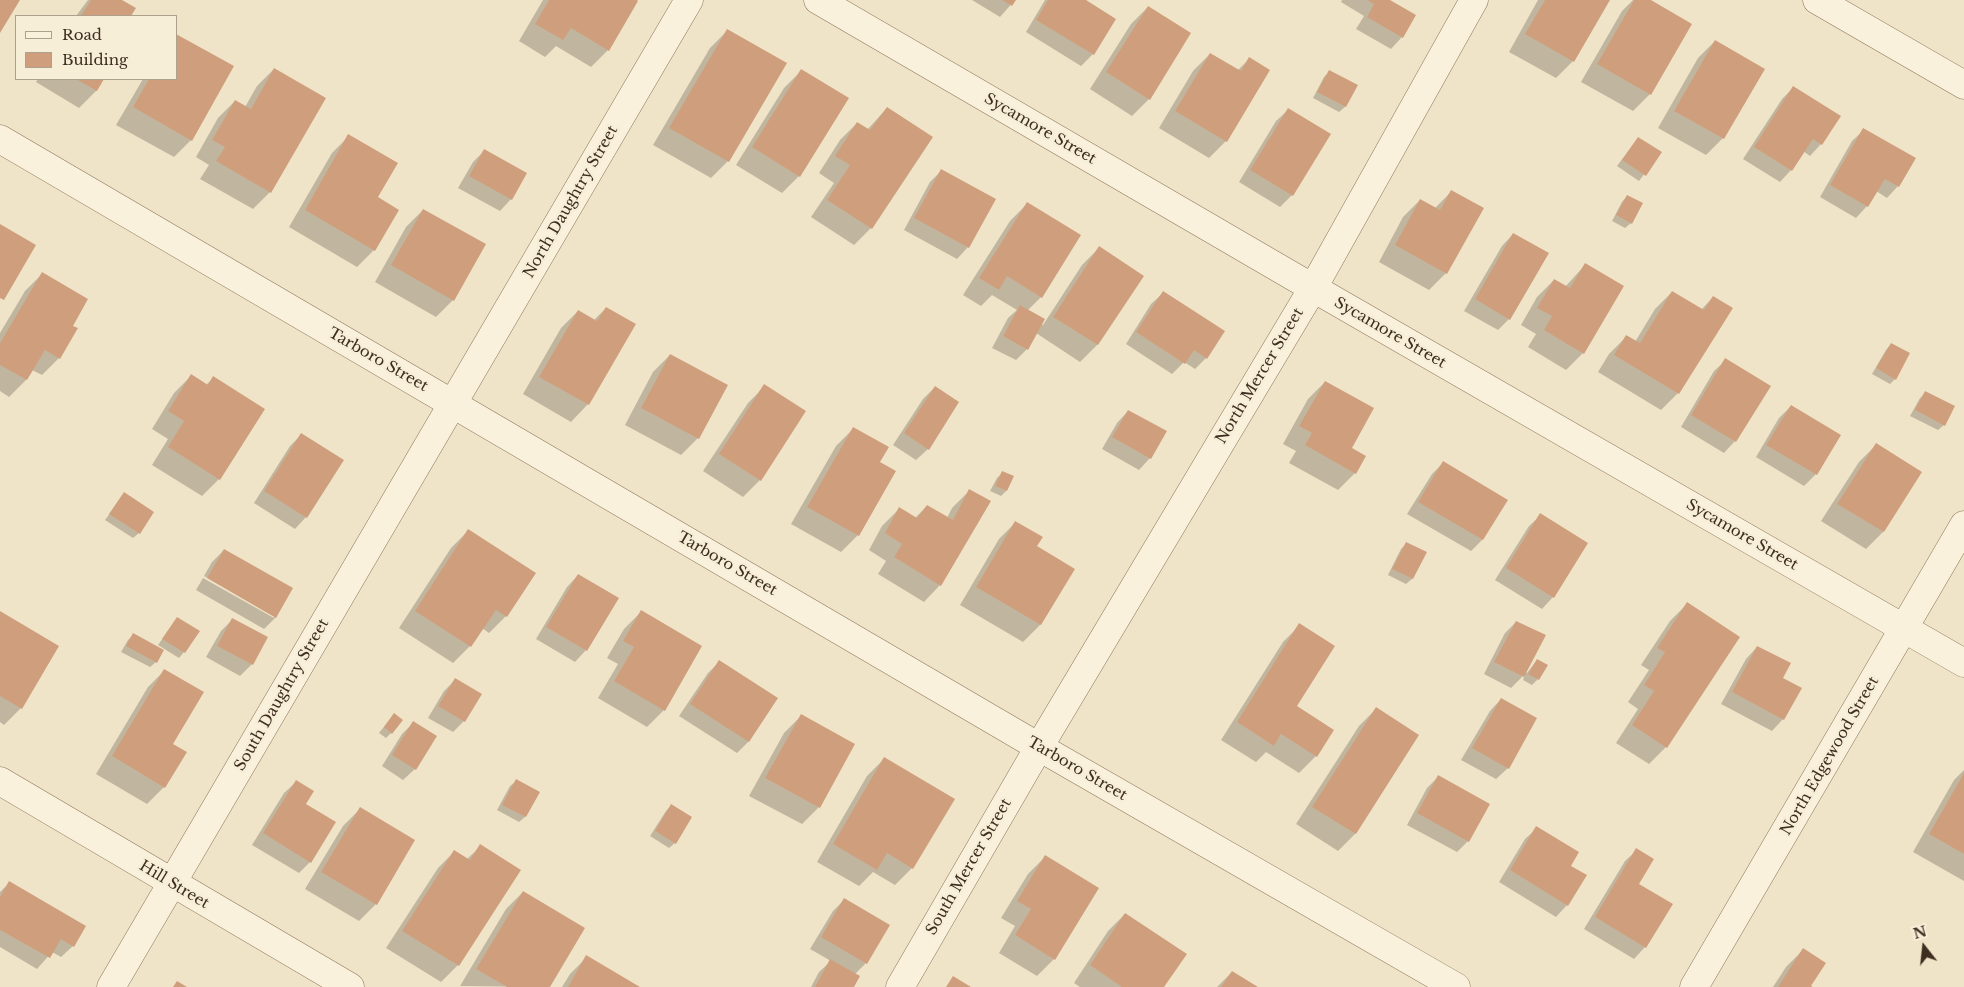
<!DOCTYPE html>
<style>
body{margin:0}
#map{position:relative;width:1964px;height:987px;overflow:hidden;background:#f0e4c8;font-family:"Libre Baskerville",serif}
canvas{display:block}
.legend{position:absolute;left:15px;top:15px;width:162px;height:65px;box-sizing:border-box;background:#f7eed8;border:1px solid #ada18e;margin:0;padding:6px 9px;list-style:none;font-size:15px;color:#3d2e20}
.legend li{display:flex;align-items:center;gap:10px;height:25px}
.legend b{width:25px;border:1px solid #ada18e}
.north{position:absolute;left:1899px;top:922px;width:50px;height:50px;-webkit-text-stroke:4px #f7eed8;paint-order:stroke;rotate:344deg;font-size:14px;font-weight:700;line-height:20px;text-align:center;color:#3d2e20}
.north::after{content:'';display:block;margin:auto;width:18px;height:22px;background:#3d2e20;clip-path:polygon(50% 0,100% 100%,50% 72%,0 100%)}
</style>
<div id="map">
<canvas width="1964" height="987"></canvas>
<ul class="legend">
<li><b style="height:6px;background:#faf1dc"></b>Road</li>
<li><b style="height:14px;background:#cf9f7d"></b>Building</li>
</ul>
<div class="north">N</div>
</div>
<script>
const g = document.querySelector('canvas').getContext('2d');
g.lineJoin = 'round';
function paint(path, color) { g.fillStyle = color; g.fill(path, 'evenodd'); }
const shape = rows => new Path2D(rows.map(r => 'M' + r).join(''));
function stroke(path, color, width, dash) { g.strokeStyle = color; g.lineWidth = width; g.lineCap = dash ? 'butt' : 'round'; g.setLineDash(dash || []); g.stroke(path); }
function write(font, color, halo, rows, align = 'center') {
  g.font = font + ' "Libre Baskerville",serif'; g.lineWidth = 5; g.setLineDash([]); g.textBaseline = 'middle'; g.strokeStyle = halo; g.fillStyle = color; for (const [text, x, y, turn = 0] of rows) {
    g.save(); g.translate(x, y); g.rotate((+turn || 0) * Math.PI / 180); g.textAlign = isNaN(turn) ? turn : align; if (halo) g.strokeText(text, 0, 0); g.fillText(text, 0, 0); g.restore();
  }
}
const shadow = shape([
 [88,0,120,0,134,8,129,16,76,16],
 [543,0,635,0,608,50,591,67,556,46,545,57,519,41],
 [972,0,1015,0,1000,17],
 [1045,0,1083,0,1093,54,1081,66,1026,32],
 [1342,0,1387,0,1402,37,1391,49,1356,29,1364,16,1341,2],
 [1538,0,1609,0,1573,61,1556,78,1509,52],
 [1633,0,1649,0,1650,94,1633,111,1581,82,1622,11],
 [1148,7,1149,99,1132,116,1090,89,1131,24],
 [727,31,728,161,711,178,653,145,710,48],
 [1715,41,1723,138,1706,155,1658,128,1698,58],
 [1210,54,1237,71,1249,59,1269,71,1226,141,1209,158,1159,128,1193,71],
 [233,67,191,140,174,157,116,125,143,79,176,79],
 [274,69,270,192,253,209,200,179,209,165,196,157,218,118,235,101,245,107,257,86],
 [801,71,799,176,782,193,736,165,784,88],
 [1330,71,1356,86,1345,107,1339,112,1313,98,1324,77],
 [38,79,103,79,96,91,79,108,36,82],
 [1793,88,1821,144,1810,156,1803,151,1791,170,1780,182,1743,159,1782,99],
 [887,108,871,228,854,245,811,217,834,183,819,173,840,140,857,123,867,130],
 [1288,110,1292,195,1280,207,1239,182,1276,121],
 [1864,130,1898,186,1887,198,1876,191,1867,206,1856,218,1820,197,1852,141],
 [349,136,376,198,374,250,357,267,289,227,332,153],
 [1638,138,1660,153,1639,181,1617,166],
 [484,151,511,199,500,211,458,188,473,162],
 [941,171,968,247,957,259,904,230,930,182],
 [1451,192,1446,273,1429,290,1379,262,1403,217,1420,200,1435,208],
 [1627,196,1631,223,1625,228,1612,221,1622,202],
 [1027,204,1041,297,1027,311,1041,324,1043,325,1082,265,1099,248,1142,276,1097,345,1080,362,1036,333,1027,349,1016,360,992,348,1008,318,1017,310,992,295,981,306,963,295,1010,221],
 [423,210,453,300,436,317,375,282,406,227],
 [1513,234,1509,319,1498,330,1464,311,1502,246],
 [1585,265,1583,353,1566,370,1528,347,1536,334,1521,325,1537,297,1554,280,1565,287],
 [42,274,71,326,59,358,42,375,32,370,26,380,9,397,0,391,0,333,25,291],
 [1672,292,1701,310,1713,297,1678,393,1661,410,1598,372,1609,354,1626,337,1635,342,1655,309],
 [1163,293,1206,358,1195,369,1184,362,1172,374,1126,344,1151,304],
 [606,308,588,404,571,422,523,394,561,328,578,311,594,320],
 [1891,344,1895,379,1890,384,1872,374,1886,350],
 [670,355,698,438,681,455,625,425,653,372],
 [1726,360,1735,441,1724,453,1681,427,1714,371],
 [191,376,206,385,213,378,219,479,202,496,152,465,168,439,152,429,174,393],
 [1325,382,1350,448,1355,473,1338,490,1289,463,1296,451,1283,444,1308,399],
 [765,386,760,480,743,497,703,471,748,403],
 [935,387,928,449,916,460,893,445,923,399],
 [1925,393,1944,425,1938,430,1910,416,1920,398],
 [1791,406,1839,435,1816,474,1804,486,1756,457,1779,418],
 [1128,411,1150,458,1139,470,1102,449,1117,423],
 [853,429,879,462,858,535,841,552,791,524,836,446],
 [301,435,306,517,295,529,254,503,290,446],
 [1876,445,1920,472,1883,532,1866,549,1821,521,1859,462],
 [1443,463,1506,500,1482,540,1471,551,1407,514,1432,474],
 [1002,473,1006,491,1001,496,990,491,997,478],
 [969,491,940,585,924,602,878,574,886,561,869,550,882,526,899,509,915,518,927,506,947,518,952,508],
 [124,494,139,533,133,538,105,520],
 [1541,515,1553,597,1542,609,1495,580,1529,526],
 [1016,522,1036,547,1073,569,1040,625,1023,642,960,605,999,539],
 [468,531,506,616,489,633,482,628,470,646,453,663,399,628,451,548],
 [1407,543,1425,553,1412,579,1406,584,1388,575,1401,549],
 [224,550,292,589,276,617,264,629,196,590,203,578,274,618,274,615,204,576,212,562],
 [578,575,586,650,575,662,536,639,567,587],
 [1687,604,1666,747,1649,764,1616,743,1638,709,1628,702,1649,670,1641,665,1670,621],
 [0,612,21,708,4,725,0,722],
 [641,612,664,710,647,727,598,698,618,664,607,658,624,629],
 [177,618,184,652,179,658,158,645],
 [233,619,266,638,252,664,240,676,206,657,221,631],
 [1516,622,1525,672,1527,673,1537,660,1546,665,1538,679,1532,685,1523,680,1525,674,1511,688,1484,674,1505,633],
 [1300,625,1295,706,1316,756,1299,773,1266,752,1256,762,1221,740,1283,642],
 [133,635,156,662,150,667,121,652,128,640],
 [1757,647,1781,678,1783,719,1772,731,1721,704,1746,659],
 [719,662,776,698,748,742,737,753,679,716,708,673],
 [165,670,171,744,164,787,147,804,96,774,148,687],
 [455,680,464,721,453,732,428,718,444,691],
 [1501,699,1508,768,1496,779,1461,760,1490,711],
 [1376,709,1418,735,1355,834,1338,851,1296,824,1359,726],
 [394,714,391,733,386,738,379,733],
 [801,716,853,744,819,807,802,824,749,796,784,733],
 [413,723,415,769,403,780,382,766,402,734],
 [884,759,912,868,895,885,873,872,859,886,817,862,867,776],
 [1964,770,1964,881,1913,852,1954,780],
 [1438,777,1468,841,1457,852,1407,825,1427,788],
 [516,781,538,793,525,817,519,822,497,810,510,786],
 [296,782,304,804,310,862,299,873,252,845,284,793],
 [671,806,675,843,669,848,650,836,666,811],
 [360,809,376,904,359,921,305,889,343,826],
 [1537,828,1569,866,1567,905,1556,917,1499,882,1525,839],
 [481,846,458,965,441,982,386,948,438,868,455,851,467,859],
 [1637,850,1638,884,1645,947,1634,959,1584,929,1625,861],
 [1045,857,1054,959,1037,976,999,953,1015,926,1001,918,1028,874],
 [9,883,73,946,61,957,52,952,37,969,0,947,0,892],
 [523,892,549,987,460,986,506,909],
 [845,899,866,963,855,974,853,987,811,987,819,972,831,961,810,949,833,911],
 [1125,914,1163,987,1080,987,1074,983,1108,931],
 [1803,950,1811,987,1773,987,1786,967],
 [587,957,638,987,562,987,570,974],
 [1232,972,1255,987,1217,987]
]);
const building = shape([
 [0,0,20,0,0,33],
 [91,0,122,0,136,8,131,16,81,16],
 [549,0,637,0,638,1,609,51,571,28,563,40,535,24],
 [1002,0,1016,0,1012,6],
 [1048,0,1086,0,1116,19,1094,55,1036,20],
 [1367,0,1390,0,1416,15,1403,38,1367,17,1374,4],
 [1545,0,1610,0,1574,62,1525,34],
 [1634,0,1651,0,1692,24,1651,95,1597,64],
 [1148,6,1191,33,1150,100,1106,72],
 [727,29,787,63,729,162,669,128],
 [176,34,234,66,192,141,133,107,149,79,176,79],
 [1715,40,1765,69,1724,139,1674,111],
 [1210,53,1241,71,1249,57,1270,70,1227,142,1175,111],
 [274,68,326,98,271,193,216,161,225,147,212,140,235,100,251,109],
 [801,69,849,98,800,177,752,147],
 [1329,70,1358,85,1346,107,1317,92],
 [76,79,104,79,97,91],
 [1793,86,1841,116,1822,145,1813,139,1792,171,1754,147],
 [887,107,933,137,872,229,827,200,850,165,835,156,857,122,870,130],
 [1288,108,1331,134,1293,196,1250,170],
 [1863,128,1916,158,1899,187,1885,179,1868,207,1830,185],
 [348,134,398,163,378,197,399,210,375,251,305,210],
 [1638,137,1662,152,1646,176,1622,160],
 [484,149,527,173,512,200,469,176],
 [941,169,996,199,969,248,914,218],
 [1451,190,1484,208,1447,274,1395,245,1420,199,1440,210],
 [1627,195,1643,203,1632,224,1616,215],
 [1027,202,1081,235,1042,298,1007,276,999,290,979,278],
 [423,209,486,244,454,301,391,265],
 [0,224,36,245,4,300,0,298],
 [1513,233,1549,253,1510,320,1475,299],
 [1099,246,1144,276,1098,345,1053,317],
 [1585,263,1624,286,1584,354,1544,330,1552,316,1537,308,1554,279,1570,288],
 [42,272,88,299,73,326,78,328,60,359,45,350,27,380,0,365,0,343],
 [1163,291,1225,331,1207,359,1194,350,1185,364,1136,332],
 [1672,291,1704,310,1713,296,1733,308,1679,394,1614,355,1626,335,1640,343],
 [1020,305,1045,319,1028,350,1003,336],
 [606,307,636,324,589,405,539,377,578,310,597,321],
 [1891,343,1910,353,1896,380,1876,368],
 [670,354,728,385,699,439,641,408],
 [1725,358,1771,386,1736,442,1691,415],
 [191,374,208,385,213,376,265,409,220,480,168,447,184,421,168,411],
 [1325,381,1374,408,1352,448,1366,456,1356,474,1305,445,1312,433,1299,426],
 [764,384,806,411,761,481,719,454],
 [935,386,959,402,929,450,904,433],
 [1925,391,1955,406,1945,426,1915,410],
 [1791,405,1841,435,1817,475,1766,445],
 [1128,410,1167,431,1151,459,1112,437],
 [853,427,889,447,880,462,896,471,859,536,807,507],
 [301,433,344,460,307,518,264,491],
 [1876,443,1922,472,1884,532,1837,504],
 [1443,461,1508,500,1483,540,1418,502],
 [1002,471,1014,476,1007,491,995,486],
 [969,489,991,501,941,586,894,557,902,544,885,533,899,507,917,518,927,505,953,520],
 [124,492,154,512,140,534,109,514],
 [1540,513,1588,543,1554,598,1506,568],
 [1015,521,1043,537,1037,546,1075,569,1041,625,976,587],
 [468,529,536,573,507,617,496,610,471,647,415,611],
 [1406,542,1427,552,1413,579,1392,569],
 [224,549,293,588,276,618,207,578],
 [578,574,619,598,587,651,546,627],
 [1687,602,1740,637,1667,748,1632,725,1654,691,1644,685,1665,652,1657,648],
 [641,610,702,646,665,711,614,681,634,647,623,641],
 [0,611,59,646,22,709,0,696],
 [177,617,200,631,185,653,162,639],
 [232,618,268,637,253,665,217,646],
 [1516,621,1546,635,1524,677,1494,662],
 [1299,623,1335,646,1297,706,1334,730,1317,757,1281,734,1274,746,1237,722],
 [133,633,164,650,157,663,126,646],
 [1757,646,1791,663,1783,678,1802,688,1784,720,1732,692],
 [1537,659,1548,665,1539,680,1528,674],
 [719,660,778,698,749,742,690,704],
 [164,669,204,692,173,744,187,752,165,788,112,756],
 [455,678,482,694,465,722,438,706],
 [1501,698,1537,718,1509,769,1472,748],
 [1376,707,1419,735,1356,834,1312,807],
 [394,713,403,720,392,734,384,727],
 [801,714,855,744,820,808,765,778],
 [413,721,437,736,416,770,392,755],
 [884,757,955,799,913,869,887,853,877,870,833,844],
 [1964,773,1964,854,1929,834],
 [1438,775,1490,804,1469,842,1417,813],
 [516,779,540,792,526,817,502,805],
 [296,780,314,791,306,804,336,822,311,863,263,833],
 [671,804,692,817,676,844,655,831],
 [360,807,415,840,377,905,321,872],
 [1536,826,1579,852,1571,866,1587,875,1568,906,1510,870],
 [480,844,521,870,459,966,402,931,454,850,470,860],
 [1636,848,1654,859,1639,884,1673,904,1646,948,1595,917],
 [1045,855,1099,888,1055,960,1015,935,1031,909,1017,901],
 [9,881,86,926,74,947,61,939,50,958,0,930,0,897],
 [523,891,585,928,550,987,507,987,476,969],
 [844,898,890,925,867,964,821,937],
 [1125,913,1187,954,1164,987,1122,987,1090,965],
 [1803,948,1826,963,1811,986,1813,987,1778,987],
 [586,955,640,987,568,987],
 [830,959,860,976,854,987,815,987],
 [1232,971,1258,987,1221,987],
 [953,976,971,987,946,987],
 [177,981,187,987,173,987]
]);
const minor = shape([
 [818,0,1313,288,1964,663],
 [1817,0,1964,85],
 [0,139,1039,747,1456,987],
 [0,781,350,987],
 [111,987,689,0],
 [900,987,1039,747,1313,288,1474,0],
 [1694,987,1964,525]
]);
const streetNames = [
 ["Sycamore Street",1040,129,30],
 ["North Daughtry Street",571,202,-60],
 ["Sycamore Street",1390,333,30],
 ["Tarboro Street",378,360,30],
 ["North Mercer Street",1260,376,-59],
 ["Sycamore Street",1742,535,30],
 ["Tarboro Street",727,564,30],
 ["South Daughtry Street",282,695,-60],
 ["North Edgewood Street",1830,756,-60],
 ["Tarboro Street",1077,769,30],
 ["South Mercer Street",969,867,-60],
 ["Hill Street",174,885,31]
];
paint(shadow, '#0003');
paint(building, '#cf9f7d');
stroke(minor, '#8d765c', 29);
stroke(minor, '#faf1dc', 28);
write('15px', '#3d2e20', '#f7eed8', streetNames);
</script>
